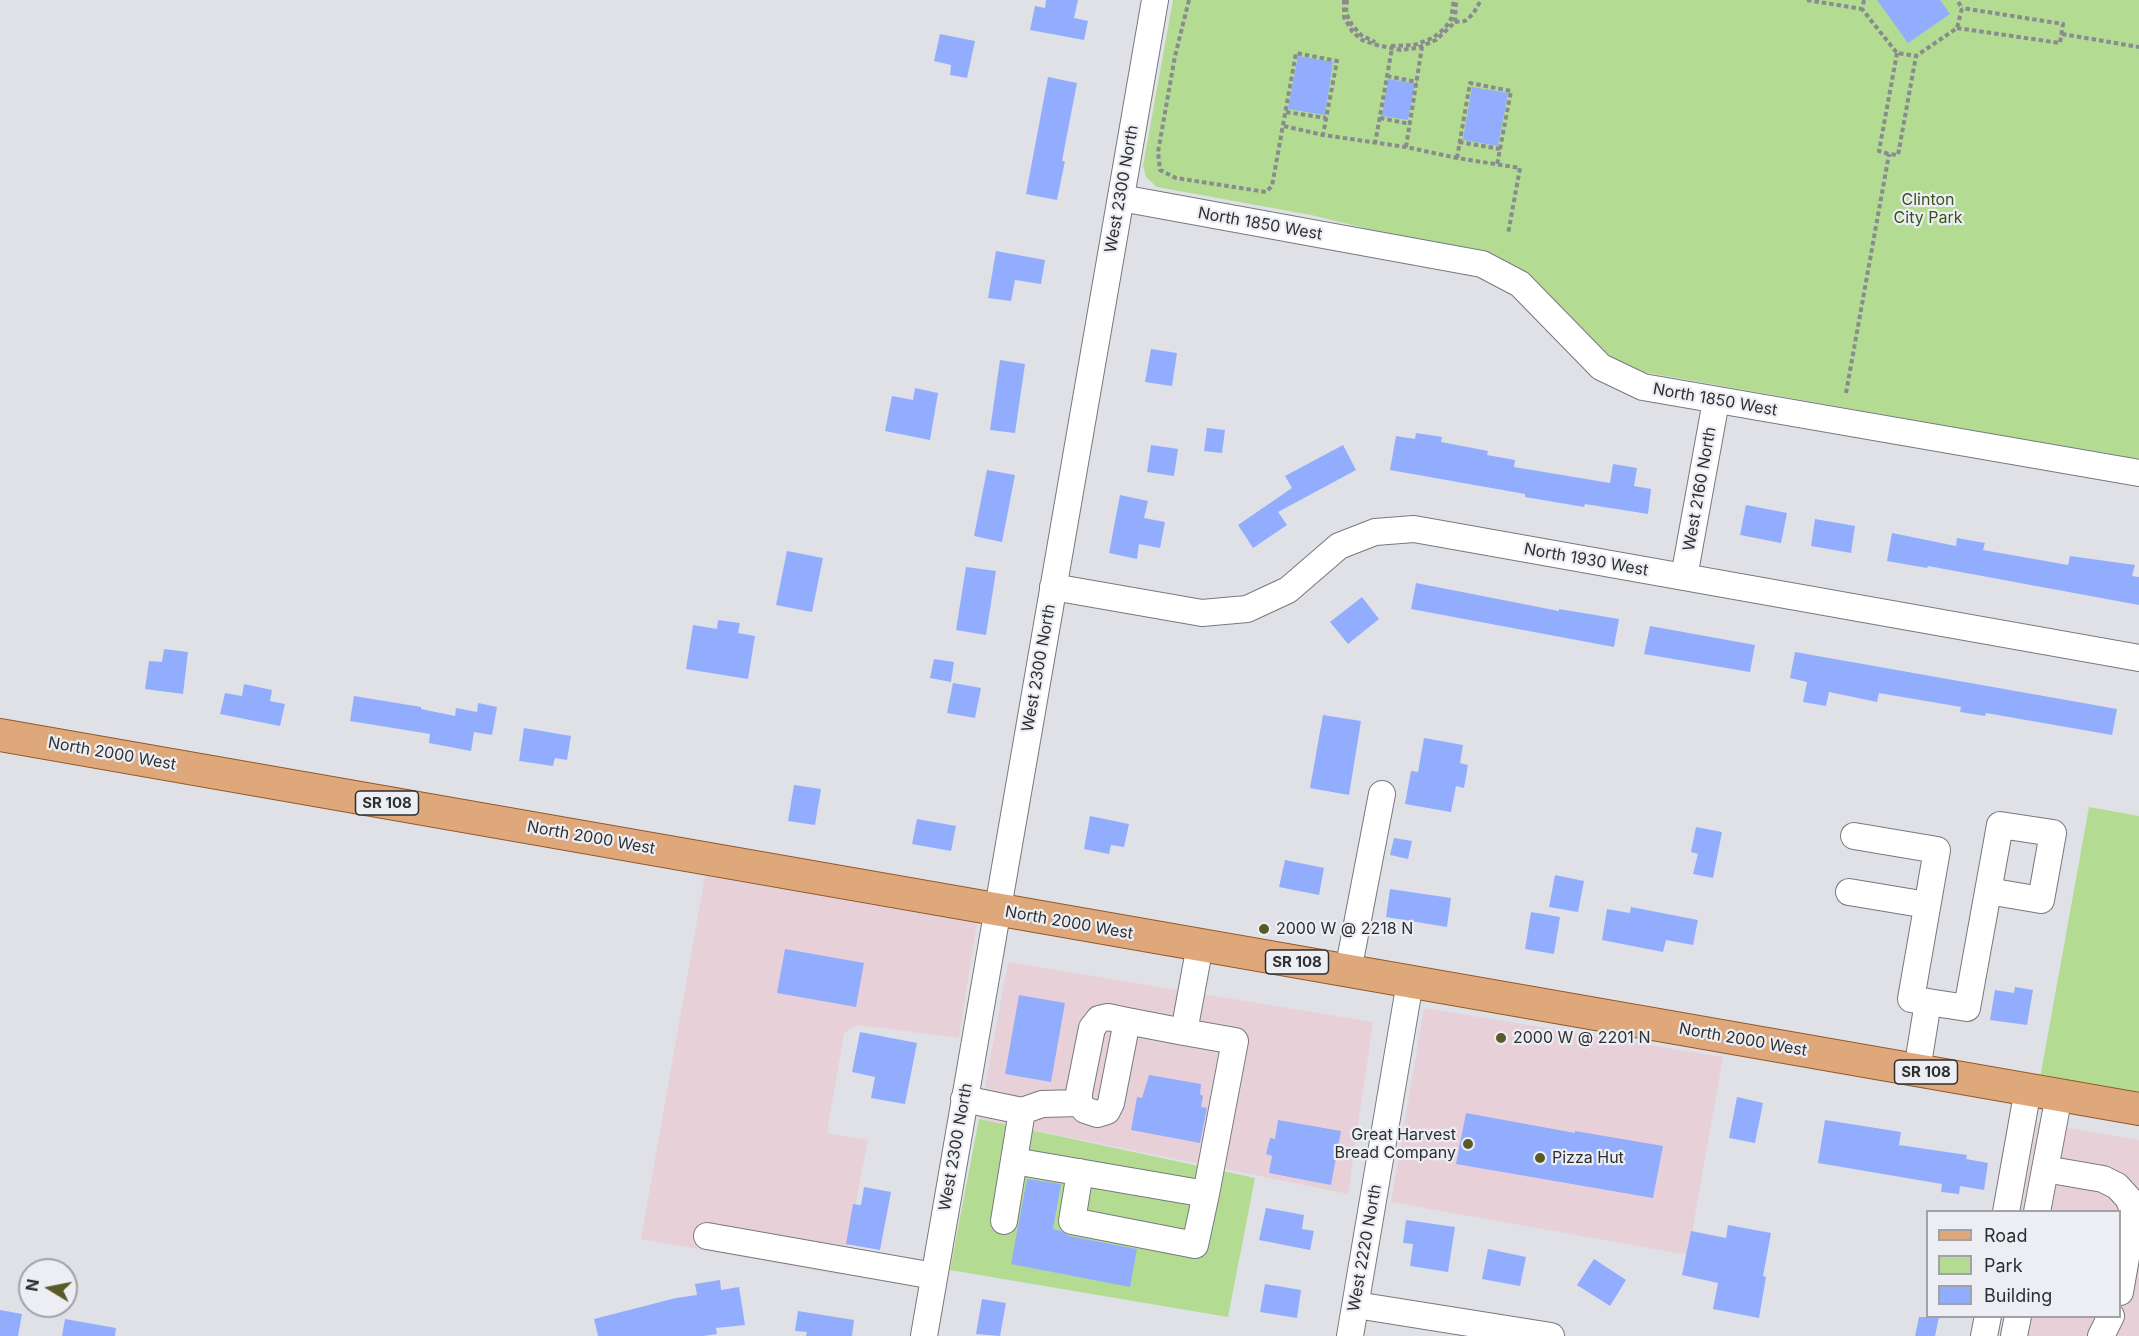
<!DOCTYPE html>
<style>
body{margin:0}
#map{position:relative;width:2139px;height:1336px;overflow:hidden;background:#dfe1e7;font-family:Inter,sans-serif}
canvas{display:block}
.legend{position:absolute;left:1926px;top:1210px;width:195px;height:108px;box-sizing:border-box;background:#eceef4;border:2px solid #a0a2a6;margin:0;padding:8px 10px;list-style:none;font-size:18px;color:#2e2f31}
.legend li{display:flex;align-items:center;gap:12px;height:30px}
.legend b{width:30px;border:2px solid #a0a2a6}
.north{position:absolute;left:18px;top:1258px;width:60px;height:60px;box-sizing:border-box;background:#eceef4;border:2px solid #a0a2a6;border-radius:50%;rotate:280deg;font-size:16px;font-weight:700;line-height:24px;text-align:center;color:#2e2f31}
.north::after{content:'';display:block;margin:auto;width:21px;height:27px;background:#585a27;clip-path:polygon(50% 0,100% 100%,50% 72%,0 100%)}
</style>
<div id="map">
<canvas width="2139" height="1336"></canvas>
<ul class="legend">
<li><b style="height:8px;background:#dfa87b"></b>Road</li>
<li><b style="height:16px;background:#b3dc92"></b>Park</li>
<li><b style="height:16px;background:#93adfe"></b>Building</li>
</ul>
<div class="north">N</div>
</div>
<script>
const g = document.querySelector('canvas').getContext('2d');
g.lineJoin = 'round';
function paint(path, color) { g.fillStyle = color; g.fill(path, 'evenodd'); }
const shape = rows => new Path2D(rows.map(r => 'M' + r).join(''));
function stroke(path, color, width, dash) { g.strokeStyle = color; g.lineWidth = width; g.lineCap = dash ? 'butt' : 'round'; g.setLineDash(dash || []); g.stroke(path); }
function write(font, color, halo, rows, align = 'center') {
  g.font = font + ' Inter,sans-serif'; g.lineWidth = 4.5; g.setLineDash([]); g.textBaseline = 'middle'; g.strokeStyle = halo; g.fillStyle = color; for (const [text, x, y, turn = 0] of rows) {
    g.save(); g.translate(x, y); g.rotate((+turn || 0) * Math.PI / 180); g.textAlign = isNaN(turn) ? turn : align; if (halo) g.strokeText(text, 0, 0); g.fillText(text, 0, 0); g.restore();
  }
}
const commercial = shape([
 [705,876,977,923,959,1038,858,1025,844,1033,827,1133,868,1140,842,1275,641,1239],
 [1008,962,1373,1022,1348,1194,979,1119],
 [1424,1008,1723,1057,1688,1255,1391,1202],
 [2037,1122,2139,1140,2139,1336,2000,1336,2003,1317,2120,1316,2120,1212,2021,1211]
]);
const green = shape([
 [1173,0,2139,0,2139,460,1638,371,1617,361,1605,352,1536,281,1513,265,1498,257,1476,251,1397,236,1311,215,1157,187,1146,177,1143,166],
 [2089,807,2139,816,2139,1096,2040,1078],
 [979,1119,1255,1178,1228,1317,950,1270]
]);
const building = shape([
 [1046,0,1078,0,1074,18,1088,21,1084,40,1030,30,1035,6,1045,8],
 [1877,0,1940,0,1950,14,1908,43],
 [940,34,975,41,967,78,950,75,951,65,934,61],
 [1298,56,1333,62,1325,115,1288,109],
 [1048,77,1077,83,1062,161,1065,161,1057,200,1026,194],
 [1388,79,1415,83,1408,120,1382,116],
 [1472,87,1508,93,1498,146,1463,140],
 [996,251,1045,260,1041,284,1015,280,1011,301,988,298],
 [1151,349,1177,353,1172,386,1145,382],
 [1000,360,1025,364,1015,433,990,430],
 [915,388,938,393,930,440,885,431,892,396,913,400],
 [1207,428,1225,430,1222,453,1204,451],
 [1416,433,1442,437,1441,442,1488,451,1487,455,1515,460,1514,467,1610,483,1613,464,1637,468,1634,486,1651,489,1648,514,1585,504,1584,507,1525,497,1525,494,1390,470,1396,436,1415,439],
 [1151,445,1178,449,1174,476,1147,472],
 [1343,445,1356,470,1278,512,1287,525,1253,548,1238,525,1292,488,1285,476],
 [987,470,1015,475,1002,542,974,536],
 [1120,495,1148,501,1144,518,1165,522,1160,548,1139,544,1137,559,1109,553],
 [1746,505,1787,513,1781,543,1740,535],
 [1815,519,1855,526,1851,553,1811,546],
 [1892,533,1956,546,1957,538,1985,543,1983,550,2068,565,2070,556,2135,565,2132,576,2139,577,2139,605,1928,566,1927,568,1887,561],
 [787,551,823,558,812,612,776,605],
 [966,567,996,571,986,635,956,630],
 [1416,583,1559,611,1559,609,1619,619,1614,647,1411,609],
 [1362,597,1379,619,1348,644,1330,622],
 [718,620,740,623,738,633,755,636,748,679,686,669,693,625,717,629],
 [1650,626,1755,645,1750,672,1644,654],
 [164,649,188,652,183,694,145,689,149,661,162,662],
 [1795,652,2117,709,2112,735,1986,713,1985,716,1960,712,1961,707,1879,693,1877,702,1829,692,1826,706,1803,702,1807,682,1790,678],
 [934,659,954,662,951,682,930,678],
 [953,683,981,688,975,718,947,713],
 [244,684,272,690,270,701,285,704,280,726,220,714,225,693,242,696],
 [354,696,421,707,421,709,455,716,456,708,477,712,478,703,497,707,492,735,474,732,471,751,429,743,430,734,350,721],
 [1323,715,1361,721,1349,795,1310,788],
 [524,728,571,736,567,760,555,758,553,766,519,761],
 [1424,738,1463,745,1460,763,1468,765,1464,788,1456,786,1451,812,1405,804,1411,771,1418,772],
 [794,785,821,789,815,825,788,821],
 [1090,816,1129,824,1124,847,1111,845,1109,854,1084,849],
 [917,819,956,826,951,851,912,844],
 [1696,827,1722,832,1713,878,1693,874,1698,854,1691,852],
 [1394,838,1412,841,1408,859,1390,855],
 [1285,860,1324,868,1319,895,1279,887],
 [1555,875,1584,881,1578,912,1549,907],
 [1390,889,1451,898,1447,927,1386,917],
 [1631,907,1698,920,1693,945,1666,940,1663,952,1602,940,1607,909,1630,913],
 [1531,912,1560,917,1554,954,1525,949],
 [785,949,864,963,856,1007,777,993],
 [2015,987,2033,990,2027,1025,1990,1020,1995,990,2014,993],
 [1019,995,1065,1003,1051,1082,1005,1074],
 [860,1032,917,1043,905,1104,871,1098,875,1077,852,1072],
 [1149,1075,1201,1084,1200,1094,1203,1096,1201,1107,1207,1108,1200,1143,1131,1130,1137,1097,1142,1098],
 [1737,1097,1763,1103,1755,1143,1729,1138],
 [1466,1113,1575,1133,1575,1131,1663,1146,1653,1198,1456,1164],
 [1278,1120,1341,1131,1331,1185,1269,1173,1272,1156,1266,1154,1270,1138,1275,1139],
 [1825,1120,1901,1132,1899,1145,1967,1155,1966,1159,1988,1163,1984,1190,1960,1186,1959,1194,1941,1192,1942,1184,1818,1163],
 [1027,1179,1061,1184,1053,1229,1061,1231,1069,1236,1137,1249,1130,1287,1011,1264],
 [864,1187,891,1192,880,1250,846,1244,853,1204,861,1205],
 [1266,1208,1304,1215,1302,1229,1314,1231,1310,1250,1259,1240],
 [1406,1220,1455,1227,1448,1272,1410,1266,1413,1244,1403,1243],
 [1728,1225,1771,1233,1763,1276,1766,1277,1759,1318,1713,1309,1718,1283,1682,1275,1691,1231,1726,1238],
 [1488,1249,1526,1257,1520,1286,1482,1279],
 [1594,1259,1626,1280,1610,1306,1577,1285],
 [720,1280,721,1290,739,1287,745,1325,716,1328,717,1334,703,1336,598,1336,594,1319,676,1298,697,1295,695,1284],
 [1265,1284,1301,1290,1297,1318,1260,1312],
 [982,1299,1006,1303,1000,1336,976,1334],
 [0,1310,22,1314,18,1336,0,1336],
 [798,1311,854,1320,852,1336,806,1336,807,1332,795,1331],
 [1919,1317,1939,1317,1935,1336,1915,1336],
 [65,1319,116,1328,115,1336,62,1336]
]);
const path = shape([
 [1189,0,1175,56,1158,152,1160,170,1176,178,1266,192,1272,186,1296,53,1337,61,1323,135],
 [1344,0,1344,17,1352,31,1362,40,1377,45,1401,50,1417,48,1436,40,1455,22,1456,0],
 [1347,0,1346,13,1352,25,1361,35,1375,42],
 [1807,0,1862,9],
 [1864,0,1862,9,1897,53,1916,56,1957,28,1962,8,1957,0],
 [1455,22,1465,21,1473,14,1481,0],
 [1957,28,2060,43,2063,24,1962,8],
 [2062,34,2139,47],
 [1391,46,1414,45,1433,38,1445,28,1451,19,1454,0],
 [1897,53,1879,151,1889,154,1898,155,1916,56],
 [1387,76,1417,82],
 [1286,112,1326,118],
 [1380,118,1410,124],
 [1284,126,1323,135,1406,147,1457,158,1520,168,1508,234],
 [1459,142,1500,149],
 [1375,144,1392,48],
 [1406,147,1422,47],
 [1457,158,1470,83,1511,91,1497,165],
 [1846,393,1889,154]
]);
const minor = shape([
 [1121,198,1482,264,1520,284,1601,367,1643,387,2139,473],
 [1684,577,1716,401],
 [1053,587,1202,613,1247,609,1288,590,1339,546,1375,532,1414,529,2139,658],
 [1854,836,1937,850,1911,999,1928,1002,1917,1070],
 [1849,892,1927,905],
 [1348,971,1382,794],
 [1928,1002,1967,1008,2000,825,2053,833,2041,900,1988,891],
 [1127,1021,1111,1103,1107,1111,1097,1114,1085,1110,1079,1103,1079,1093,1092,1028,1099,1019,1108,1017,1127,1021,1184,1032],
 [964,1099,1022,1111,1004,1221],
 [1022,1111,1042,1104,1079,1103],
 [1014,1161,1206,1194,1235,1041,1184,1032,1200,945],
 [2045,1169,2103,1179,2117,1186,2128,1198,2134,1212,2120,1292],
 [1080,1172,1072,1221,1195,1245,1206,1194],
 [2006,1212,2028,1089],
 [2037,1212,2059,1095],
 [707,1236,934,1276],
 [1356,1305,1551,1336],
 [924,1336,1155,0],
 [1350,1336,1410,982],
 [1984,1336,1988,1316],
 [2014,1336,2018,1316],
 [2101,1336,2111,1316]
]);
const major = shape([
 [0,735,2139,1109]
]);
const markers = [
 [1264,929,6,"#585a27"],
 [1501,1038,6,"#585a27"],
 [1468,1144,6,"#585a27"],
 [1540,1158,6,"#585a27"]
];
const shields = [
 [387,803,63],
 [1297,962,63],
 [1926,1072,63]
];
const shieldNames = [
 ["SR 108",387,803],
 ["SR 108",1297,962],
 ["SR 108",1926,1072]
];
const streetNames = [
 ["West 2300 North",1122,189,-80],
 ["North 1850 West",1260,224,10],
 ["North 1850 West",1715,400,10],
 ["West 2160 North",1700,489,-80],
 ["North 1930 West",1586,560,10],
 ["West 2300 North",1039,668,-80],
 ["North 2000 West",112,754,10],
 ["North 2000 West",591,838,10],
 ["North 2000 West",1069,923,10],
 ["North 2000 West",1743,1040,10],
 ["West 2300 North",956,1147,-80],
 ["West 2220 North",1365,1248,-80]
];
const parkNames = [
 ["Clinton",1928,200],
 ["City Park",1928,218]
];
const poiNames = [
 ["2000 W @ 2218 N",1276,929],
 ["2000 W @ 2201 N",1513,1038],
 ["Great Harvest",1456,1135,"right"],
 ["Bread Company",1456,1153,"right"],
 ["Pizza Hut",1552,1158]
];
paint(commercial, '#e8d0d9');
paint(green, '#b3dc92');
paint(building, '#93adfe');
stroke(minor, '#78797f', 28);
stroke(major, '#935828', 34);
stroke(path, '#898b8f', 4, [4.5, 3]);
stroke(minor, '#fff', 26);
stroke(major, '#dfa87b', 32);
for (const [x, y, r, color] of markers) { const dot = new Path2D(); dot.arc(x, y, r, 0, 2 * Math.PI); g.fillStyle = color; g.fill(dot); stroke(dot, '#eceef4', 2); }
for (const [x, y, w] of shields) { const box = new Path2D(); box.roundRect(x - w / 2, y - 12, w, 24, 4.5); g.fillStyle = '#eceef4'; g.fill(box); stroke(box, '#2e2f31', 1.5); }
write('bold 15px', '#2e2f31', null, shieldNames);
write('16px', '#2e2f31', '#eceef4', streetNames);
write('16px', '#38541b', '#eceef4', parkNames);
write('16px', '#2e2f31', '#eceef4', poiNames, 'left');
</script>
